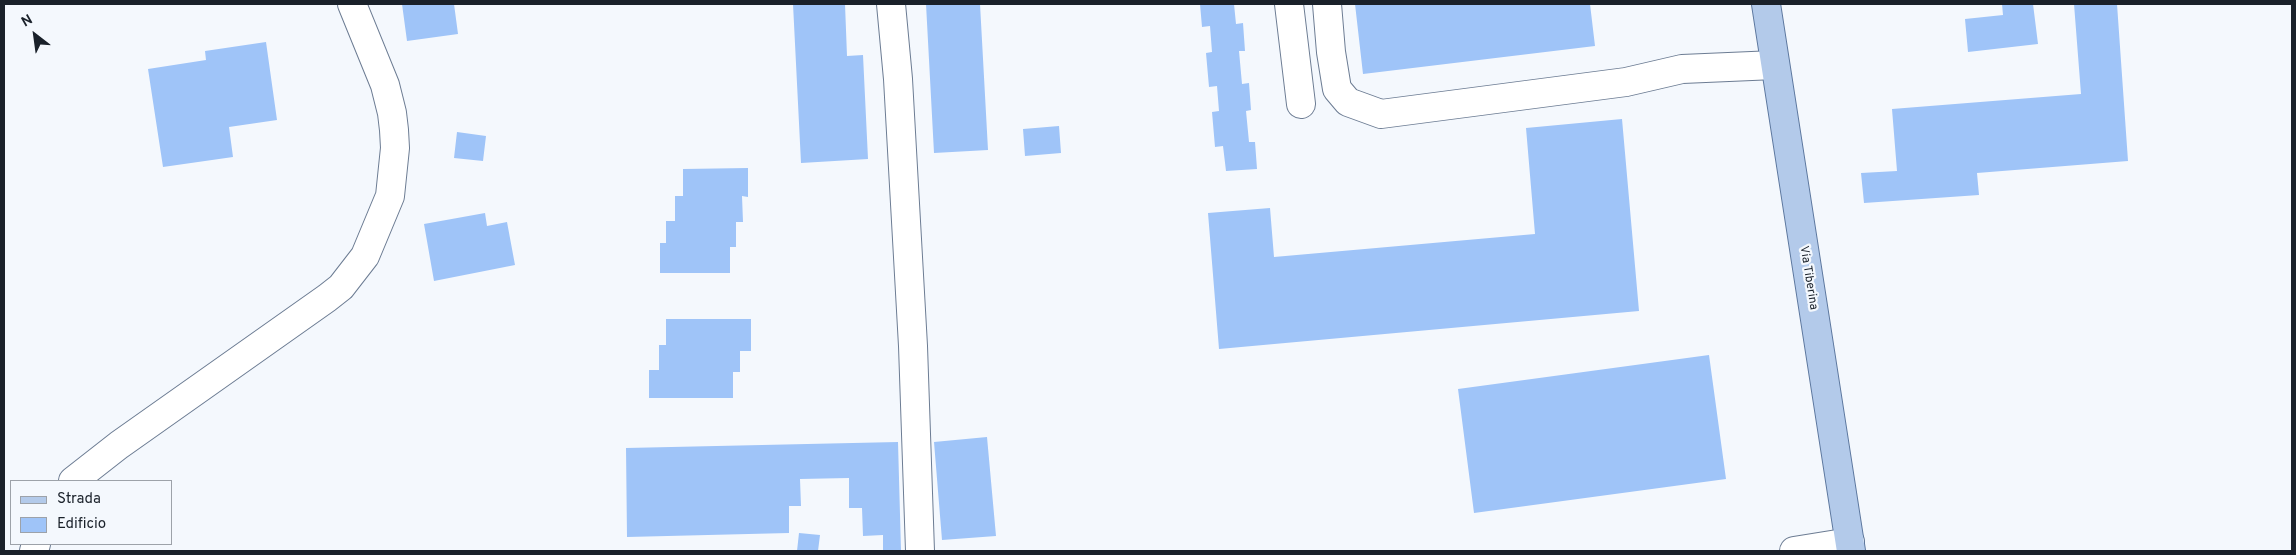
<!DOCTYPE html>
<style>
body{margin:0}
#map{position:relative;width:2296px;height:555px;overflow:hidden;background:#f4f8fd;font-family:Overpass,sans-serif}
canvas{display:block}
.frame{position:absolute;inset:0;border:5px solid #1a212a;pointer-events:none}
.legend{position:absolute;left:10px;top:480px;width:162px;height:65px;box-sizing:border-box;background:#f4f8fd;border:1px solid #9da2a9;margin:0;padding:6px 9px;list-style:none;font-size:15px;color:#1a212a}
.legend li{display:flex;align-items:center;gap:10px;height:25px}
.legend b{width:25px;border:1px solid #9da2a9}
.north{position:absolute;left:10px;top:10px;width:50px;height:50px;-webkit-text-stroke:4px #f4f8fd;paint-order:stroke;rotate:330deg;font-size:14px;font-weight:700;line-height:20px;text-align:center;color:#1a212a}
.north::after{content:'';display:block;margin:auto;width:18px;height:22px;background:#1a212a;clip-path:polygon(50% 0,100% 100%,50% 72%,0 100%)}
</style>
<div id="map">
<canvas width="2296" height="555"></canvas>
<div class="frame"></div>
<ul class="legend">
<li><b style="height:6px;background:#b3caea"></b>Strada</li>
<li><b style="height:14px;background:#9fc4f8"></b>Edificio</li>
</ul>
<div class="north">N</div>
</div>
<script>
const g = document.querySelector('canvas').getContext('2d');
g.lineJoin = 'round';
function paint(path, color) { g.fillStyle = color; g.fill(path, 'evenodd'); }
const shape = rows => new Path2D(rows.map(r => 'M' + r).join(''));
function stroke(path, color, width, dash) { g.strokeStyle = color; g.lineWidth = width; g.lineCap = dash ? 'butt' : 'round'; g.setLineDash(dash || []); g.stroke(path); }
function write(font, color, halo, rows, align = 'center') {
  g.font = font + ' Overpass,sans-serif'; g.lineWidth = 4.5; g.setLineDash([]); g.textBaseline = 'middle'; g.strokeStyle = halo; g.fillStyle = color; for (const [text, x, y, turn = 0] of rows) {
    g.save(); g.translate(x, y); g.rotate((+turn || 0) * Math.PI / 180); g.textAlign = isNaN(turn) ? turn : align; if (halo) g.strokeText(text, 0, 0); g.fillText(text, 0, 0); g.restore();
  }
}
const building = shape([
 [402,4,454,4,458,34,407,41],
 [793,4,845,4,847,56,863,55,868,159,801,163],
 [926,4,980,4,988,150,934,153],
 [1200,4,1234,4,1236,24,1243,23,1245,51,1239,51,1242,84,1249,83,1251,110,1246,111,1249,142,1255,142,1257,169,1226,171,1223,146,1215,147,1212,112,1219,111,1217,86,1209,87,1206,53,1212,52,1210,26,1202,27],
 [1355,4,1590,4,1595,46,1363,74],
 [2002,4,2033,4,2038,44,1968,52,1965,19,2003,15],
 [2074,4,2117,4,2128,161,1977,173,1979,195,1864,203,1861,173,1897,171,1892,109,2081,94],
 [266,42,277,120,229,127,233,157,163,167,148,69,206,60,205,51],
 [1622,119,1639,311,1219,349,1208,213,1270,208,1274,257,1535,234,1526,128],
 [1059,126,1061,153,1025,156,1023,129],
 [457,132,486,136,483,161,454,158],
 [748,168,748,197,742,196,743,222,736,222,736,247,730,247,730,273,660,273,660,243,666,243,666,221,675,221,675,196,683,196,683,169],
 [485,213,487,226,507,222,515,265,434,281,424,224],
 [666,319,751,319,751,351,740,351,740,372,733,372,733,398,649,398,649,370,659,370,659,345,666,345],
 [1709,355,1726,479,1474,513,1458,389],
 [987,437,996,536,942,540,934,442],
 [898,442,901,551,883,551,883,535,863,536,862,508,849,508,849,478,800,479,801,506,789,506,789,533,627,537,626,448],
 [799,533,820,535,818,551,797,551]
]);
const minor = shape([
 [891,4,898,79,913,346,920,551],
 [1289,4,1301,104],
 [1327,4,1331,52,1337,89,1348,102,1381,114,1626,82,1682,69,1775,65],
 [73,481,119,445,327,298,341,287,365,256,390,196,395,148,394,130,392,113,385,85,352,4],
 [34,551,36,544],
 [1794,551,1850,542]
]);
const major = shape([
 [1766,4,1851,551]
]);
const streetNames = [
 ["Via Tiberina",1808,278,81]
];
paint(building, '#9fc4f8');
stroke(minor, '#6c7c93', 30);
stroke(major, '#5c779e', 30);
stroke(minor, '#fff', 28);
stroke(major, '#b3caea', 28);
write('12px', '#1a212a', '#f4f8fd', streetNames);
</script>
